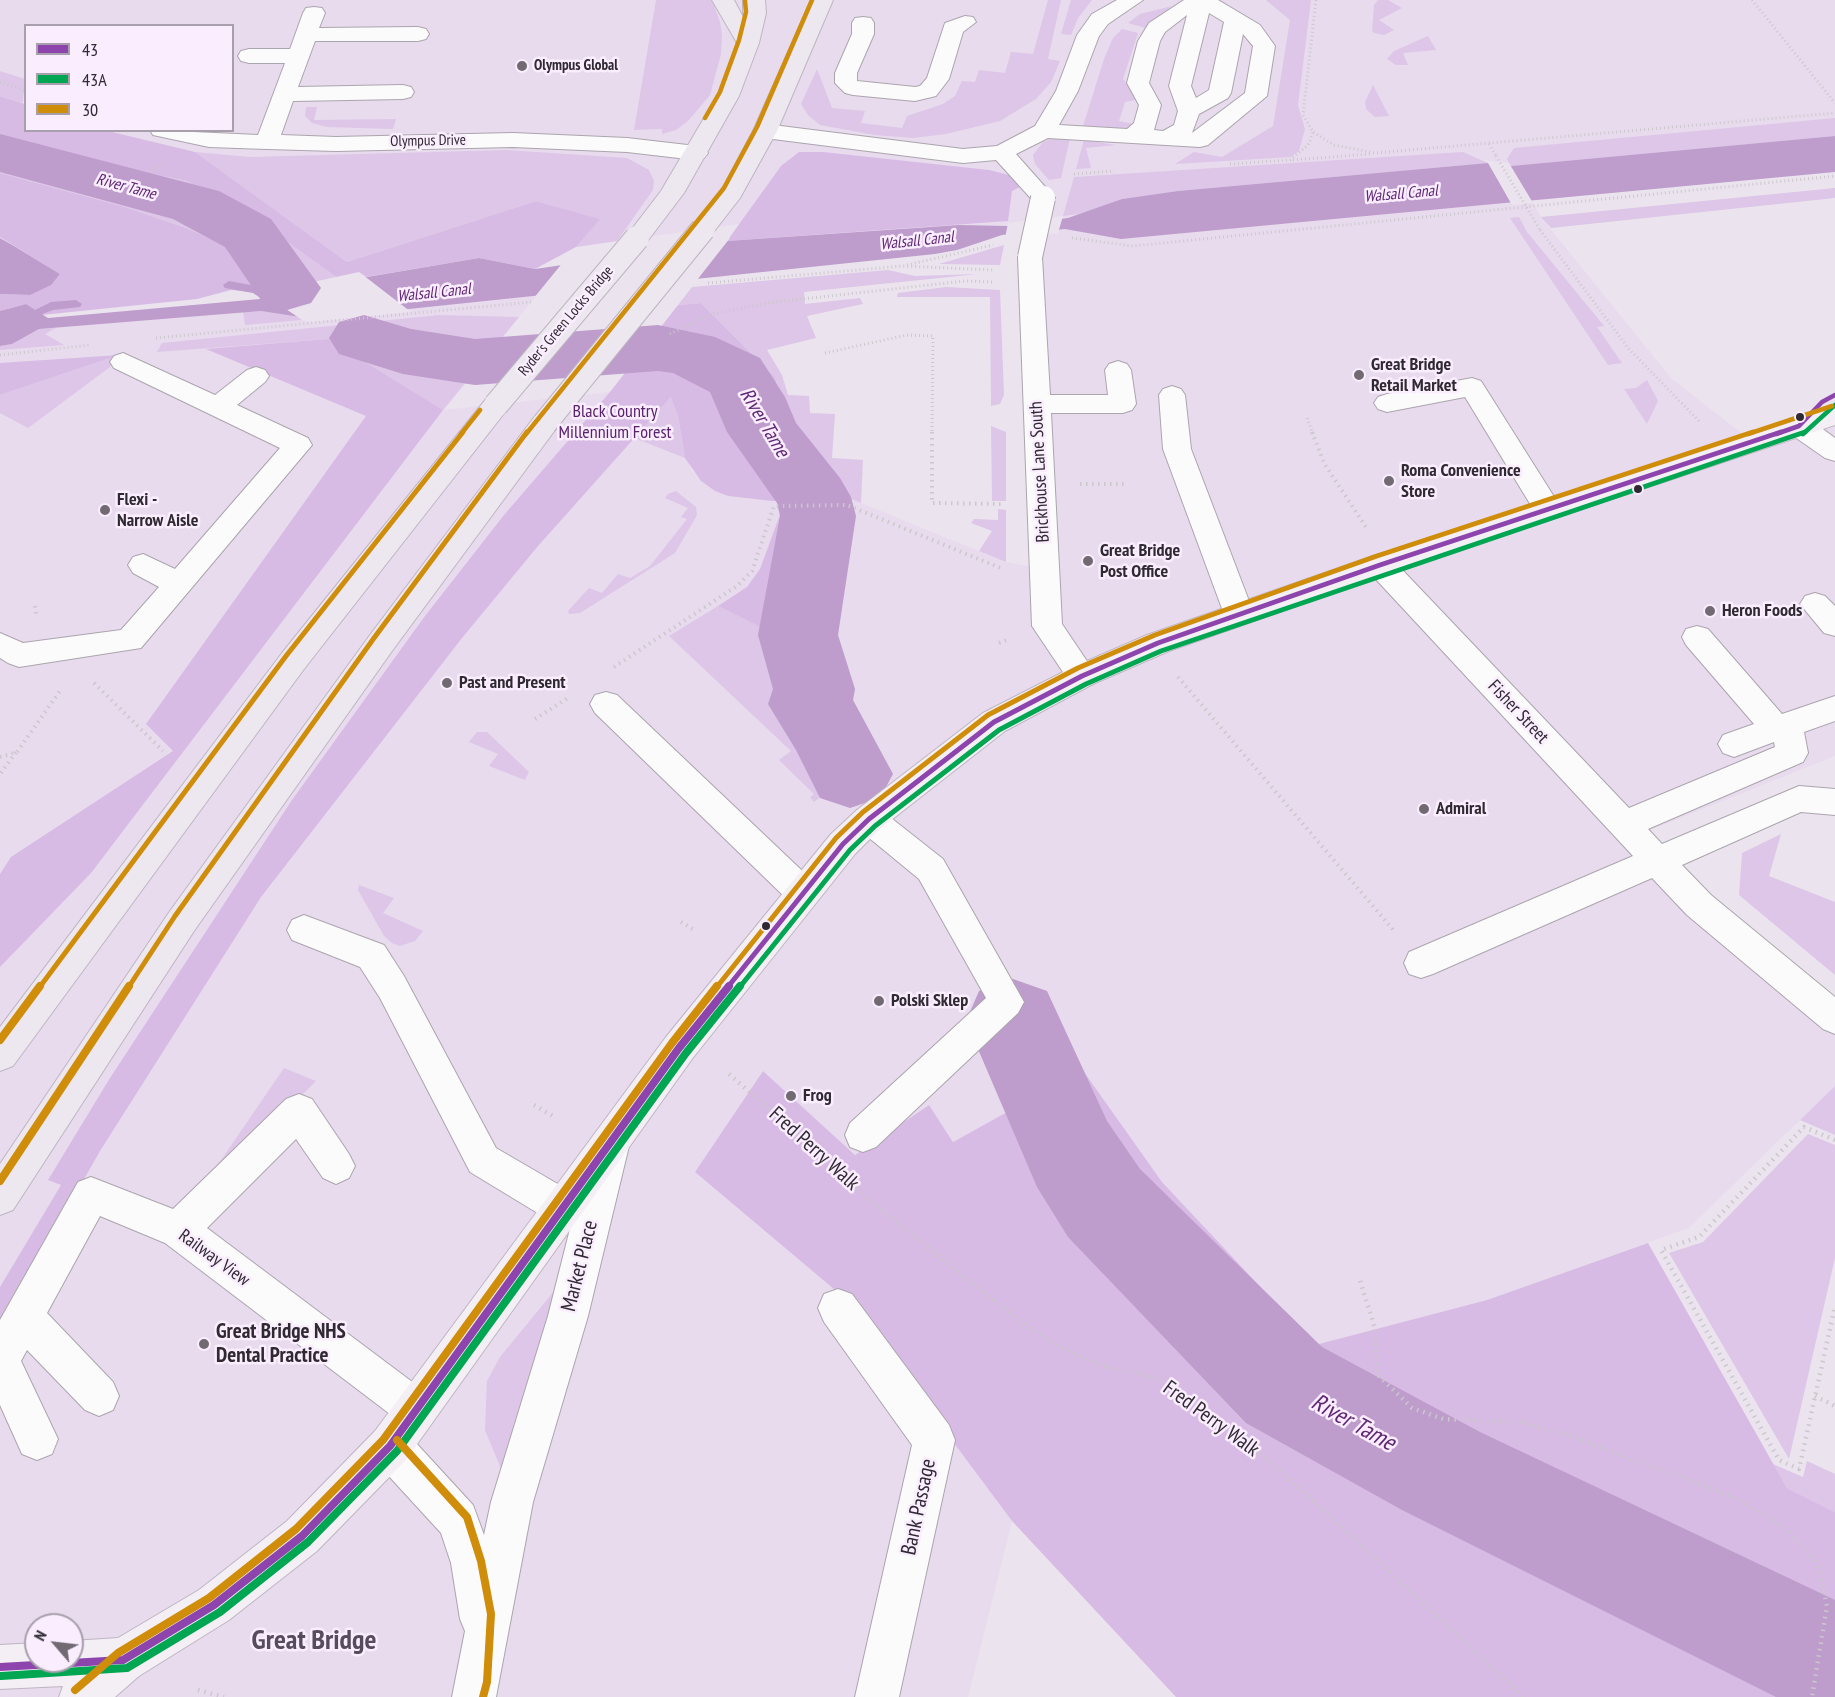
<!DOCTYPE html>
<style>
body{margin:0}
#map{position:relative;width:1835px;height:1697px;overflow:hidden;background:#ebe4ee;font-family:"PT Sans Narrow",sans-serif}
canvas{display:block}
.legend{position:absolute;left:24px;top:24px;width:210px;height:108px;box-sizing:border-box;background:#f9edfe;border:2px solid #a89fac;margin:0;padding:8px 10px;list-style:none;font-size:18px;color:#2f2931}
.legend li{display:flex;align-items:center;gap:12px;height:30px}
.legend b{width:30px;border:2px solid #a89fac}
.north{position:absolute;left:24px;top:1613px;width:60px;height:60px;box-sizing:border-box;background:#f9edfe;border:2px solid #a89fac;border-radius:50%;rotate:298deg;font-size:16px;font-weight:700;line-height:24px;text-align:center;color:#2f2931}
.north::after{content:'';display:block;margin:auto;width:21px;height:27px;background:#716a73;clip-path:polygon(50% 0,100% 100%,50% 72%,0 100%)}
</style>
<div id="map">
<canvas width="1835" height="1697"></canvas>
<ul class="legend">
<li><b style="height:8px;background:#8e44ad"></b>43</li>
<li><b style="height:8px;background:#00a651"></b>43A</li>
<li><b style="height:8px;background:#cf8d0a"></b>30</li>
</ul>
<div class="north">N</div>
</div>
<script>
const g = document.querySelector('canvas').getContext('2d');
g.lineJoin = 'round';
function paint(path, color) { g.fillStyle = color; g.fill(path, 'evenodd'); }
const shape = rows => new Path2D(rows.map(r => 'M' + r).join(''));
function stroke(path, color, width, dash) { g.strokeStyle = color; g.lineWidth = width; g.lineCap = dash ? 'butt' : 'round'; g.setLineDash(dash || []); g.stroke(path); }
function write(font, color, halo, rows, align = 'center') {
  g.font = font + ' "PT Sans Narrow",sans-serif'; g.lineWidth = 5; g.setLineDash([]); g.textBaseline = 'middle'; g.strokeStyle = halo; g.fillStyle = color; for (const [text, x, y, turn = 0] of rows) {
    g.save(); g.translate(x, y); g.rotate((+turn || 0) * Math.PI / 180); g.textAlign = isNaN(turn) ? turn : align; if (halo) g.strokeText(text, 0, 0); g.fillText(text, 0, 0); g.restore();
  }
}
const built = shape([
 [0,0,1835,0,1835,153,1521,182,1541,217,1671,378,1753,442,1835,410,1835,756,1633,837,1835,1018,1835,1086,1689,1228,1487,1300,1315,1345,1162,1182,1038,1007,1027,1101,953,1142,929,1105,855,1155,763,1071,695,1172,848,1301,1012,1521,968,1697,0,1697,0,329,549,280,444,410,610,392,682,445,692,471,715,491,728,496,772,501,849,498,1006,562,1044,569,1036,229,740,224,576,247,599,219,536,201,347,262,195,153,108,131,232,130,232,26,26,26,25,79,0,71],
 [36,1625,72,1625,72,1661,36,1661]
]);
const green = shape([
 [656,0,712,0,720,22,722,35,721,54,710,95,688,121,676,130,662,134,662,129,634,130],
 [1048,0,1061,0,1048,59,1060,61,1051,82,1036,99,1000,121,946,134,913,138,875,135,820,125,808,115,801,104,817,69,832,108,865,111,861,123,902,128,907,116,943,104,955,96,962,81,975,82,979,70,1005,73,1011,52,1033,54],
 [1071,0,1092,0,1078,18,1071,35,1061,34],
 [1266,0,1311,0,1298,105,1305,129,1299,151,1291,157,1175,164,1194,152,1222,157,1273,126,1290,20],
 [1388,0,1402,8,1379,20,1394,30,1384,35,1374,33,1372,31,1374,5,1378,0],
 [1172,6,1146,28,1128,23,1140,14],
 [1122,29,1138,33,1123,79,1140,99,1125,102,1119,121,1134,124,1129,129,1083,126,1104,59,1113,38],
 [1428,36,1436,50,1403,53,1408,65,1396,65,1387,59,1394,51],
 [0,71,25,79,23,103,0,96],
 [1373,85,1389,116,1375,117,1366,109,1365,102],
 [306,107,317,107,314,120,396,119,393,129,327,127,312,123,305,116],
 [1835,118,1835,136,1511,166,1507,159,1514,148],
 [0,135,71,157,187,181,248,214,336,277,277,290,238,251,189,229,125,207,0,173],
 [1056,138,1070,138,1061,178,1049,180,1035,164,1033,155,1043,142],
 [1084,140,1116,145,1086,148,1091,168,1076,169],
 [506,150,627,158,649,170,654,181,653,190,617,241,576,247,599,219,536,201,347,262,195,152,250,157],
 [1463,152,1488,163,1178,191,1122,199,1085,213,1063,216,1074,177],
 [1835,188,1835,198,1551,228,1541,217],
 [1519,217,1527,232,1604,326,1597,327,1622,363,1608,365,1510,218],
 [1004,245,1000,265,939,264],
 [888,270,915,276,978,274,804,292,805,304,860,298,863,304,807,316,816,338,767,350,782,375,788,395,809,396,810,413,835,414,832,458,863,460,861,503,849,498,784,412,775,377,701,303,678,305,692,287],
 [946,287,1000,290,1004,395,1000,404,991,406,990,297,897,297,898,293],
 [261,311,313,319,245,325,243,312],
 [439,315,519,317,443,410,328,339,157,352,162,343],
 [56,328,45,334,64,345,0,350,0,346,12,344,39,329],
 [119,355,110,367,28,428,0,413,0,395],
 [1647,380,1658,401,1647,424,1624,389,1636,388],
 [672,396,678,416,685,458,634,438],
 [991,426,1006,432,1006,501,992,501],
 [676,491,696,507,697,515,675,553,580,613,569,614,568,611,589,588,602,593,618,574,630,578,650,566,687,519,681,517,688,508,665,498,668,494],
 [998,509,1006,510,1006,562,979,551,992,531,971,523,974,519,998,520],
 [718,606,760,627,798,635,814,689,810,704,830,733,850,774,814,802,810,797,814,794,779,760,791,751,669,636],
 [477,732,487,732,529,772,525,780,489,766,498,754,469,742],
 [1781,834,1769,876,1835,902,1835,975,1739,895,1742,853],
 [359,885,394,898,383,913,423,931,415,941,400,946,392,943,384,936,358,890],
 [284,1068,316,1081,187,1210],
 [1835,1086,1835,1135,1800,1120],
 [1808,1134,1835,1145,1835,1258,1789,1459,1669,1253,1703,1242],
 [569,1273,504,1476,485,1430,487,1381,500,1357],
 [1807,1461,1835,1474,1835,1512,1787,1488,1773,1464,1803,1477]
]);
const forest = shape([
 [0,96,25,104,26,130,108,131,195,152,347,262,536,201,600,219,576,247,535,269,479,258,366,277,359,272,336,277,248,214,187,181,71,157,0,135],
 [799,152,823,152,989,170,1013,176,1020,187,1012,191,1008,221,727,241,781,166],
 [0,173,125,207,189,229,238,251,277,290,262,293,231,290,197,299,42,315,26,304,0,311,0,294,30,295,60,274,0,237],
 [701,303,775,377,784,412,849,498,772,501,728,496,715,491,701,481,685,458,678,416,671,397,538,546,462,638,261,897,100,1151,0,1327,0,1287,61,1185,48,1180,110,1078,292,800,425,616,504,515,610,392,678,305],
 [328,339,443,410,91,873,0,967,0,874,11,857,173,751,146,724,366,416,206,349],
 [119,355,0,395,0,363],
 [843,511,851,514,829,540,819,615,869,751,875,756,850,774,830,733,810,704,814,689,798,635,760,627,718,606,747,587,760,569,781,512],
 [1038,1007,1162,1182,1315,1345,1487,1300,1648,1243,1787,1488,1835,1512,1835,1697,1176,1697,1012,1521,848,1301,695,1172,763,1071,855,1155,929,1105,953,1142,1027,1101,990,1033]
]);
const water = shape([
 [1835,136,1835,172,1121,239,1065,229,1002,235,957,250,935,254,313,319,261,311,39,329,12,344,0,346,0,311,26,304,48,318,260,299,273,293,479,258,535,269,727,241,959,225,1007,226,1068,218,1122,199,1178,191,1488,163,1511,166],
 [0,238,14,246,60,274,51,285,30,295,0,294],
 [399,328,422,349,487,355,480,365,412,358,343,336]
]);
const pier = shape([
 [1483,160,1509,163,1533,203,1512,205,1488,163],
 [1063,216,1058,233,1005,238,1008,223],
 [730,238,697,280,533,299,564,261],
 [363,275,411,312,313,322,302,320,264,294]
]);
const stream = shape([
 [229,281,261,287,271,297,265,301,253,293,225,288,223,285,229,281],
 [76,300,82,304,80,307,53,310,37,316,31,312,51,302,76,300]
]);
const river = shape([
 [0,134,219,191,271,219,321,288,311,303,287,310,263,303,225,247,173,219,0,172,0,134],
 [364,315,411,329,475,339,658,325,715,337,760,358,785,397,796,423,840,478,851,497,856,516,838,635,855,689,853,700,893,774,880,798,850,808,820,798,796,750,768,704,773,689,758,635,780,516,777,503,727,432,710,392,673,373,658,371,475,385,403,374,339,354,329,338,339,322,364,315],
 [1013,979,1047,991,1107,1121,1140,1169,1322,1347,1480,1432,1835,1600,1835,1697,1776,1697,1402,1510,1246,1423,1068,1237,1037,1187,966,1021,979,991,1013,979]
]);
const pathFar2 = shape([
 [1316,0,1303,115,1313,132,1334,145,1375,153,1835,113],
 [1752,0,1835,103],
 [0,82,26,91],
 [1489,144,1496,156],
 [1293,160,1370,154],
 [1230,164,1290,160,1308,145,1313,132],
 [151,172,161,163],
 [1074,174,1114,171],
 [1540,230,1629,349,1701,423],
 [1072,238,1133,246,1835,176],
 [907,265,993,245],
 [708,283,903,266,994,270],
 [670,334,711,314,775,302,965,281,994,282],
 [156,338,531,302],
 [825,353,907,335,933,336,932,434],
 [0,355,89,345],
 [1307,418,1313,434]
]);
const pathFar1 = shape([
 [932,432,932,503,1002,504],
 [1312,432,1325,465,1368,530],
 [1080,484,1128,484],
 [35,606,36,614],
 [999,643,1010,639],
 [614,667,737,586,752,571,774,506,847,505,1003,569],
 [1178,677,1395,932],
 [94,683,163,751],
 [535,719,568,698],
 [0,757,17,752,62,688],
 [1,773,16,752],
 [681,922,696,931]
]);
const path = shape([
 [729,1074,825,1158],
 [534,1105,553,1116],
 [1835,1140,1804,1127,1699,1237,1661,1250,1779,1460,1799,1469,1835,1306],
 [843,1175,880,1209,1027,1327,1066,1350,1103,1366,1156,1378,1226,1424,1305,1493,1524,1697],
 [1360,1281,1375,1328,1377,1374,1412,1408,1443,1419,1520,1422,1571,1436,1731,1496,1783,1526,1817,1562,1827,1606,1812,1697],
 [1815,1396,1835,1406],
 [198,1690,224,1697]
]);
const minor = shape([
 [1117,0,1143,0,1108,24,1099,36,1078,91,1059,125,1127,129,1134,123,1139,105,1127,83,1138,41,1149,23,1184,0,1218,0,1260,25,1275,46,1267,96,1208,145,1200,147,1048,138,1016,154,1055,198,1051,203,1043,205,1035,203,996,160,963,163,765,138,757,136,753,131,757,126,765,124,963,149,997,146,1035,126,1056,91,1077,35,1092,14,1117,0],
 [1209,13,1224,22,1209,90,1196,98,1191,86,1209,13],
 [1187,15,1169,86,1178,111,1174,125,1163,131,1154,130,1161,105,1149,83,1160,41,1165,32,1187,15],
 [1243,34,1253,46,1245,93,1192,133,1199,114,1228,98,1231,93,1243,34],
 [314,7,322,8,325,13,319,28,418,27,426,29,429,34,426,39,418,41,315,41,298,87,403,85,411,87,414,92,411,97,403,99,293,101,281,135,336,137,513,133,627,138,696,146,704,148,708,153,704,158,696,160,627,152,513,147,336,151,267,149,209,147,153,135,150,130,258,135,285,63,249,63,241,61,238,56,241,51,249,49,290,49,303,13,306,8,314,7],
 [965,16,973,17,976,22,963,32,949,79,936,96,915,101,853,95,845,93,835,83,835,73,852,34,852,23,855,18,863,17,871,18,874,23,874,34,857,73,857,81,915,87,920,86,927,78,945,23,965,16],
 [1030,249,1039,252,1042,257,1050,395,1108,395,1105,370,1109,364,1118,361,1127,364,1131,370,1136,404,1132,410,1123,413,1051,413,1062,624,1097,676,1093,684,1082,688,1071,684,1032,626,1018,257,1021,252,1030,249],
 [123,353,215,395,247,370,256,367,265,370,269,376,265,382,237,405,308,438,312,445,141,648,19,667,8,663,0,658,0,633,23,643,121,630,159,587,133,573,128,565,133,557,143,554,175,569,280,448,114,368,110,362,114,356,123,353],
 [1472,378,1481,381,1558,503,1562,510,1558,517,1548,520,1538,517,1465,397,1387,412,1378,409,1374,403,1378,397,1387,394,1472,378],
 [1172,386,1181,389,1185,395,1191,449,1254,614,1250,622,1239,625,1228,622,1224,614,1163,449,1159,395,1163,389,1172,386],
 [1799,417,1809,419,1835,438,1835,461,1825,458,1789,433,1785,426,1789,419,1799,417],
 [1380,554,1390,557,1629,808,1775,747,1774,742,1734,757,1723,753,1718,744,1723,735,1754,724,1686,645,1682,637,1686,629,1697,626,1708,629,1782,714,1835,696,1835,721,1804,732,1808,753,1803,762,1648,829,1662,844,1799,786,1835,789,1835,815,1801,812,1682,865,1711,895,1835,997,1835,1034,1823,1029,1687,915,1652,878,1433,974,1421,978,1409,974,1404,963,1409,952,1633,856,1370,573,1365,565,1370,557,1380,554],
 [1815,593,1825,596,1835,606,1835,636,1824,633,1800,604,1805,596,1815,593],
 [606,692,617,695,815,883,820,893,815,903,803,907,791,903,595,713,590,704,595,695,606,692],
 [869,806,881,810,943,859,1024,1002,1018,1013,876,1147,863,1152,850,1147,845,1135,850,1123,986,998,919,879,857,828,853,819,857,810,869,806],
 [304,915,384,945,404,976,496,1148,575,1194,578,1200,597,1134,610,1129,623,1134,629,1146,588,1316,533,1502,496,1697,452,1697,465,1631,460,1619,451,1563,441,1533,375,1461,369,1446,375,1431,390,1425,405,1431,473,1505,484,1535,491,1502,548,1316,572,1221,562,1225,549,1220,470,1172,380,998,360,967,292,940,287,930,292,920,304,915],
 [299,1094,312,1099,349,1154,355,1166,349,1178,336,1184,323,1178,296,1139,207,1228,431,1396,437,1410,431,1424,417,1430,403,1424,165,1243,100,1216,47,1313,113,1382,119,1396,113,1410,99,1416,85,1410,27,1350,21,1361,58,1439,52,1454,37,1460,22,1454,0,1405,0,1320,78,1182,91,1177,173,1209,286,1099,299,1094],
 [838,1289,852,1294,949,1425,955,1440,899,1697,855,1697,912,1445,824,1322,818,1308,824,1294,838,1289]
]);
const major = shape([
 [1835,406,1835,425,1390,573,1169,651,1093,684,1005,731,881,828,855,854,692,1059,405,1461,317,1551,229,1620,139,1676,115,1697,59,1697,63,1686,0,1689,0,1645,36,1643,36,1661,72,1661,72,1641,118,1638,199,1590,287,1521,375,1431,666,1037,831,834,857,810,983,713,1071,668,1147,635,1370,557,1835,406]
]);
const highway = shape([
 [712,0,734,0,743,17,743,0,765,0,766,13,759,43,739,96,684,193,646,243,637,246,628,243,625,238,661,191,717,96,737,43,712,0],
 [811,0,833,0,777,131,740,198,712,234,703,237,694,234,691,229,721,191,753,131,811,0],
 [496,396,506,399,509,405,506,411,304,669,13,1066,0,1071,0,1027,282,653,486,399,496,396],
 [545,414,555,416,559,423,555,430,392,651,194,931,13,1210,0,1215,0,1164,170,911,370,635,535,416,545,414]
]);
const pathBridge = shape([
 [1496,156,1540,230]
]);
const minorBridge = shape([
 [1030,257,1043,198]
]);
const highwayBridge = shape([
 [496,405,637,238],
 [545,423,703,229]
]);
const bus1Far2 = shape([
 [1776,434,1799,426,1822,402,1835,395]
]);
const bus1Far1 = shape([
 [727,988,843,844,869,819,994,722,1082,676,1158,643,1380,565,1781,432]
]);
const bus1 = shape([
 [0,1667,123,1660,214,1605,302,1536,390,1446,679,1048,729,986]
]);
const bus2Far2 = shape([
 [1803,434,1835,405]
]);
const bus2Far1 = shape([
 [739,988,850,850,875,826,999,730,1086,684,1161,651,1805,432]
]);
const bus2 = shape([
 [1,1676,127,1668,220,1612,308,1542,397,1451,686,1053,740,986]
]);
const bus3Far2 = shape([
 [705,118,720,92,739,40,746,12,745,1],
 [461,434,480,410],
 [526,434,724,188,757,127,812,0],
 [1748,434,1832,406]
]);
const bus3Far1 = shape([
 [39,988,286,656,463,432],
 [128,988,175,916,374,638,527,432],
 [716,988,836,838,863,812,988,715,1078,668,1155,635,1377,556,1753,432]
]);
const bus3 = shape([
 [0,1040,40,986],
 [0,1181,129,986],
 [397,1440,467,1517,481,1561,491,1614,487,1682,483,1697],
 [75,1690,118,1653,209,1598,296,1529,383,1440,672,1043,717,986]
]);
const markers = [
 [522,66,6,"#716a73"],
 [1359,375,6,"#716a73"],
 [1800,417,5,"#2f2931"],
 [1389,481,6,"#716a73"],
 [1638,489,5,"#2f2931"],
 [105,510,6,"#716a73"],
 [1088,561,6,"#716a73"],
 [1710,611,6,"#716a73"],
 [447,683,6,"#716a73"],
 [1424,809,6,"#716a73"],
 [766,926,5,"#2f2931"],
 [879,1001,6,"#716a73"],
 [791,1096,6,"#716a73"],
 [204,1344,6,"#716a73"]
];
const farPoinames = [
 ["Olympus Global",534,66]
];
const farStreetnames = [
 ["Olympus Drive",428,141,-1],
 ["Ryder's Green Locks Bridge",566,321,-50]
];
const farWaternames = [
 ["River Tame",126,187,15],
 ["Walsall Canal",1401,194,-5],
 ["Walsall Canal",917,241,-6],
 ["Walsall Canal",434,293,-6]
];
const poiNames = [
 ["Great Bridge",1371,365],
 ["Retail Market",1371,386],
 ["Roma Convenience",1401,471],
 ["Store",1401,492],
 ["Flexi -",117,500],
 ["Narrow Aisle",117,521],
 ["Great Bridge",1100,551],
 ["Post Office",1100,572],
 ["Heron Foods",1722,611],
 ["Past and Present",459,683],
 ["Admiral",1436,809],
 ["Polski Sklep",891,1001],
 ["Frog",803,1096]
];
const parkNames = [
 ["Black Country",615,412],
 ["Millennium Forest",615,433]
];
const streetNames = [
 ["Brickhouse Lane South",1040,472,-93],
 ["Fisher Street",1518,712,47],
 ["Railway View",214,1258,36]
];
const waterNames = [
 ["River Tame",764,423,59]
];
const nearStreetnames = [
 ["Fred Perry Walk",814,1149,42],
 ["Market Place",580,1266,-76],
 ["Fred Perry Walk",1211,1419,36],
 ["Bank Passage",919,1507,-78]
];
const nearPoinames = [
 ["Great Bridge NHS",216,1332],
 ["Dental Practice",216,1356]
];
const nearWaternames = [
 ["River Tame",1353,1423,29]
];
const nearDistrictnames = [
 ["Great Bridge",314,1641]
];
paint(built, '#e8dbee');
paint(green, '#ddc6e7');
paint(forest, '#d7bbe4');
paint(water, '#be9ccc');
paint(pier, '#ebe4ee');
paint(stream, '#be9ccc');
paint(river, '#be9ccc');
stroke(minor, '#aba5ad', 2);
stroke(major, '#beb5c2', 2);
stroke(highway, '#beb5c2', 2);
stroke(pathFar2, '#cbc8cb', 3, [1, 3]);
stroke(pathFar1, '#cbc8cb', 4, [1.5, 4.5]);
stroke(path, '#cbc8cb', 4.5, [1.5, 5]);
paint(minor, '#fcfbfc');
paint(major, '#f4eff5');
paint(highway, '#ede7f0');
stroke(minorBridge, '#aba5ad', 26, []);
stroke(highwayBridge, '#beb5c2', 26, []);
stroke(pathBridge, '#cbc8cb', 3, [1, 3]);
stroke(minorBridge, '#fcfbfc', 24);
stroke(highwayBridge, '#ede7f0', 24);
stroke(bus1Far2, '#8e44ad', 4.5);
stroke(bus1Far1, '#8e44ad', 5);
stroke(bus1, '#8e44ad', 8);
stroke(bus2Far2, '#00a651', 4.5);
stroke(bus2Far1, '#00a651', 5);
stroke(bus2, '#00a651', 8);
stroke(bus3Far2, '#cf8d0a', 4.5);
stroke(bus3Far1, '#cf8d0a', 5);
stroke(bus3, '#cf8d0a', 8);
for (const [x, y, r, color] of markers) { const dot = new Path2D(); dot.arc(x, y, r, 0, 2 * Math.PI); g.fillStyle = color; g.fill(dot); stroke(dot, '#f9edfe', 2); }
write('bold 15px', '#2f2931', '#f9edfe', farPoinames, 'left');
write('15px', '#2f2931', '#f9edfe', farStreetnames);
write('italic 16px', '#602775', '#f9edfe', farWaternames);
write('bold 18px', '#2f2931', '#f9edfe', poiNames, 'left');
write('18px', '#59216e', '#f9edfe', parkNames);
write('18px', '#2f2931', '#f9edfe', streetNames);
write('italic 20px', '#602775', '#f9edfe', waterNames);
write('21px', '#2f2931', '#f9edfe', nearStreetnames);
write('bold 21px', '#2f2931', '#f9edfe', nearPoinames, 'left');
write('italic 24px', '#602775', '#f9edfe', nearWaternames);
write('bold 28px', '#574c5d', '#f9edfe', nearDistrictnames);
</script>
